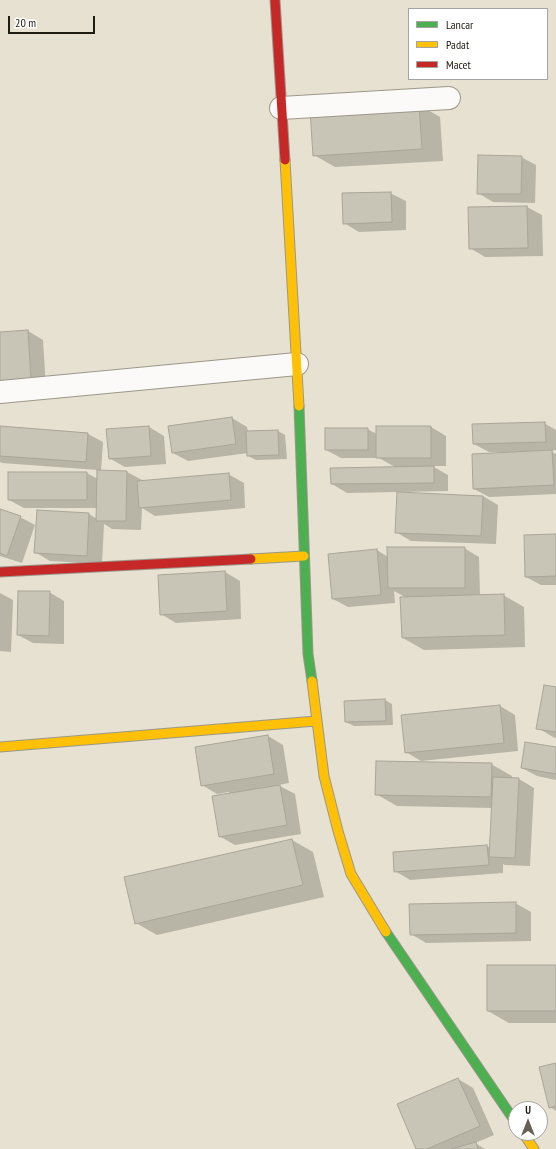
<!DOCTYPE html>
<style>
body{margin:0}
#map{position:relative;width:556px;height:1149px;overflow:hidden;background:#e6e1d0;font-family:"PT Sans Narrow",sans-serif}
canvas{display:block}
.legend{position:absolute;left:408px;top:8px;width:140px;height:72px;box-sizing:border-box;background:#fff;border:1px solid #a5a4a0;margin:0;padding:5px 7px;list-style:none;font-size:12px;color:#1f1c11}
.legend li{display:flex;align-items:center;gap:8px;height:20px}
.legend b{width:20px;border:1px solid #a5a4a0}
.north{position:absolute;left:508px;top:1101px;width:40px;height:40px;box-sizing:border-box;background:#fff;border:1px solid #a5a4a0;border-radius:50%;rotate:0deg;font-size:11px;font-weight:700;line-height:16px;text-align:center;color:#1f1c11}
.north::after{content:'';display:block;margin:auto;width:14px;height:18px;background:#656154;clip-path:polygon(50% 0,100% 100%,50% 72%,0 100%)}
.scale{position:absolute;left:8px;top:16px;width:87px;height:18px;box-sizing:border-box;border:2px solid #1f1c11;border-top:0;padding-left:5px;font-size:12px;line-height:14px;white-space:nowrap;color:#1f1c11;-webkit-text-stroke:3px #fff;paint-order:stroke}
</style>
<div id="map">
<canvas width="556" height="1149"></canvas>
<ul class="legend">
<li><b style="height:5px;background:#4caf50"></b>Lancar</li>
<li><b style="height:5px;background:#ffc107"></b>Padat</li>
<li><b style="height:5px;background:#c62828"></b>Macet</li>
</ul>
<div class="north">U</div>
<div class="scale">20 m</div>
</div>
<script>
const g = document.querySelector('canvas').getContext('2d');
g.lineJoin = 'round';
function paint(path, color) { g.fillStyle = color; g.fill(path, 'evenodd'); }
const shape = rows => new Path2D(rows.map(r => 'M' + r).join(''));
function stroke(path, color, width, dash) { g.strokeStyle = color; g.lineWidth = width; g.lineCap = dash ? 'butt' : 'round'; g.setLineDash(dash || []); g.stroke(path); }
const shadow = shape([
 [419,105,440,117,443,161,335,167,314,155],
 [521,157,536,165,535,203,493,202,478,193],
 [390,193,406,201,406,230,359,232,344,223],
 [527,207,542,215,543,256,485,257,470,248],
 [28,331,43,340,46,388,0,391,0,333],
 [232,418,247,427,248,432,278,431,285,435,287,459,256,460,248,456,248,453,188,461,173,453],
 [544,423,556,430,556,450,550,451,556,454,556,494,489,497,474,489,501,454,501,452,489,452,474,444],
 [0,427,88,434,103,442,101,471,127,472,142,480,142,481,228,474,244,483,245,508,155,516,142,508,141,530,112,529,104,524,102,564,50,561,35,552,89,514,97,519,97,508,24,508,9,500,87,473,98,479,98,470,2,463,0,462],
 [149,427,164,436,166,464,125,467,109,458],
 [431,427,446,436,446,466,432,466,448,475,448,491,400,492,400,493,483,496,498,505,496,544,411,541,396,532,398,492,347,493,332,484,395,467,379,458,341,458,326,450,367,429,377,434],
 [0,510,20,517,35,525,22,563,0,556],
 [556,535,556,585,541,585,526,577],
 [464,548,479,557,480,596,503,595,524,607,525,647,424,650,403,638,407,598,394,591,395,603,348,607,333,599,377,550,388,557],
 [225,572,240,581,241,619,176,623,161,614],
 [49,592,64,601,64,644,33,643,18,635],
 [0,593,13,600,11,652,0,651],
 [556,688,556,738,553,737,538,728],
 [385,700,392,704,393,725,354,726,346,722],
 [500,706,515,715,518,751,421,761,406,752],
 [268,736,283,745,289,783,278,785,295,794,301,834,235,845,219,836,229,792,217,794,202,785],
 [556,748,556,780,537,776,522,768],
 [491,764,512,776,512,779,519,779,534,788,530,866,505,865,503,864,503,873,410,880,395,871,487,846,491,848,493,808,397,806,376,794],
 [292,840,313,852,324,897,157,935,136,923],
 [515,903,531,912,531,941,426,943,411,934],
 [556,966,556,1023,509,1023,488,1011],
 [556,1064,556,1111,550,1107],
 [458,1079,473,1088,494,1135,475,1143,485,1149,417,1149]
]);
const building = shape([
 [419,104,422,149,313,156,310,110,419,104],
 [478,155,522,156,521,194,477,194,478,155],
 [391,192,392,222,343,224,342,193,391,192],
 [527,206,528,248,469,249,468,207,527,206],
 [28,330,31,380,0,382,0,332,28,330],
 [232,417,236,444,172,453,168,426,232,417],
 [545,422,546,442,473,444,472,424,545,422],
 [0,426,88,433,86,462,0,456,0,426],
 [149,426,151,456,109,459,106,429,149,426],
 [376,426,431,426,431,458,376,458,376,426],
 [325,428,368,428,368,450,325,450,325,428],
 [278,430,279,455,247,456,246,431,278,430],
 [552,450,554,485,473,489,472,454,552,450],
 [434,466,434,483,331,484,330,468,434,466],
 [97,470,127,471,126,521,96,521,97,470],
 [8,472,87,472,87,500,8,500,8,472],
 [229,473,231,500,139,508,137,481,229,473],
 [397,492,483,496,481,536,395,533,397,492],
 [0,509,21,516,7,556,0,553,0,509],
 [37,510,89,513,87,556,34,553,37,510],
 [556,534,556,576,525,577,524,535,556,534],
 [387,547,465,547,465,588,388,588,387,547],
 [377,549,381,595,332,599,328,554,377,549],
 [225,571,227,611,160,615,158,575,225,571],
 [18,591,50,591,49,636,17,635,18,591],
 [504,594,505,635,402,638,400,597,504,594],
 [544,685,556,687,556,732,536,729,544,685],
 [385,699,386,721,345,722,344,701,385,699],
 [500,705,504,743,405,753,401,715,500,705],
 [268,735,274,774,201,786,195,747,268,735],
 [525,742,556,747,556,774,521,768,525,742],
 [376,761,492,763,491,797,375,795,376,761],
 [493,777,519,778,515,858,489,857,493,777],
 [280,785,287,825,219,837,212,796,280,785],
 [292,839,303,885,135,924,124,877,292,839],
 [487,845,489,865,394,872,393,852,487,845],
 [516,902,516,933,410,935,409,904,516,902],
 [487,965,556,965,556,1011,487,1011,487,965],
 [556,1063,556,1106,549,1108,539,1067,556,1063],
 [458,1078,480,1126,427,1149,416,1149,397,1104,458,1078],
 [476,1142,478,1149,451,1149,476,1142]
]);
const street = shape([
 [281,108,449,98],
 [0,392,297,364]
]);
const fast = shape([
 [299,406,308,654,312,681],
 [386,932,516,1123]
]);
const slow = shape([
 [285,160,299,406],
 [251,559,304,556],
 [312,681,324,776,338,831,351,874,386,932],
 [0,747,316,721],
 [523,1133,534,1149]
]);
const jam = shape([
 [275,0,285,160],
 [0,572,251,559]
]);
paint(shadow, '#0003');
paint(building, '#c8c4b6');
stroke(building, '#a9a598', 1);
stroke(street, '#9b978a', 24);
stroke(fast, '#9b978a', 11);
stroke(slow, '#9b978a', 11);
stroke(jam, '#9b978a', 11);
stroke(street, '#fbfaf8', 22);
stroke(fast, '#4caf50', 9);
stroke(slow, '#ffc107', 9);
stroke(jam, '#c62828', 9);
</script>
